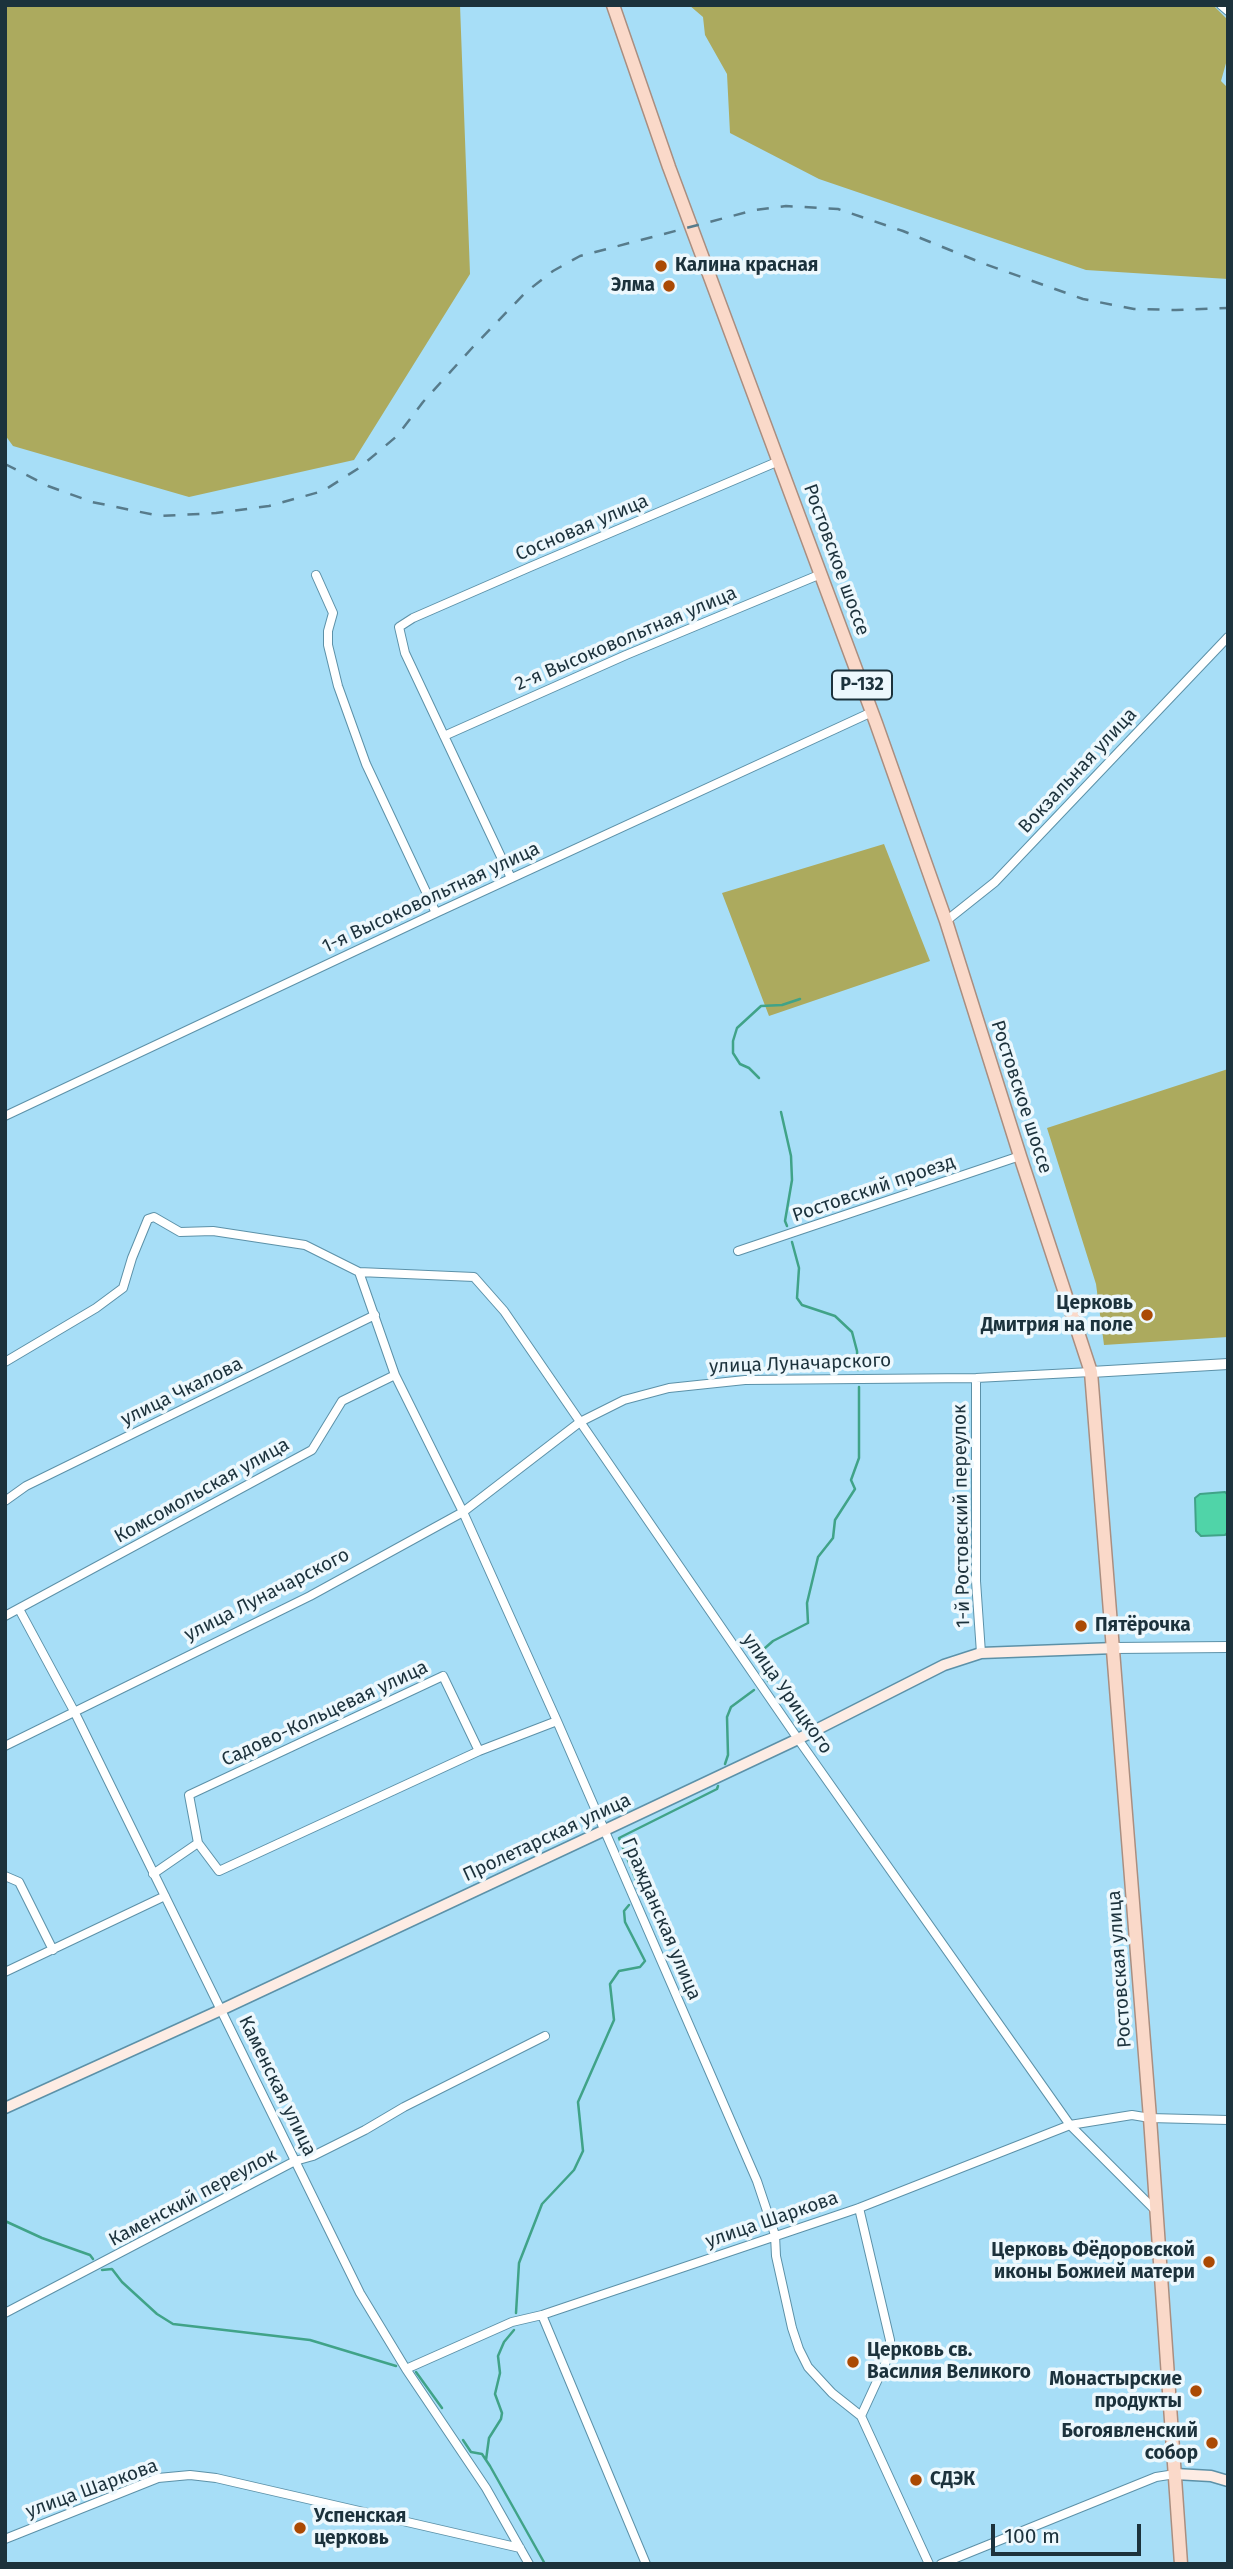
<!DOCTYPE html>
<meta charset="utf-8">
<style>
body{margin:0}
#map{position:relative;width:1233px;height:2569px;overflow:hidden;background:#a7def7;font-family:"Fira Sans",sans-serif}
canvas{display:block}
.frame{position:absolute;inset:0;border:7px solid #1c323c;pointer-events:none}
.scale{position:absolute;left:991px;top:2524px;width:150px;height:32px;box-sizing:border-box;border:4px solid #1c323c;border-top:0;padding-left:9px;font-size:21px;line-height:24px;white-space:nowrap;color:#1c323c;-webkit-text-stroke:5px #edf8fd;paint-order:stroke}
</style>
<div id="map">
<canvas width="1233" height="2569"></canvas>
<div class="frame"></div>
<div class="scale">100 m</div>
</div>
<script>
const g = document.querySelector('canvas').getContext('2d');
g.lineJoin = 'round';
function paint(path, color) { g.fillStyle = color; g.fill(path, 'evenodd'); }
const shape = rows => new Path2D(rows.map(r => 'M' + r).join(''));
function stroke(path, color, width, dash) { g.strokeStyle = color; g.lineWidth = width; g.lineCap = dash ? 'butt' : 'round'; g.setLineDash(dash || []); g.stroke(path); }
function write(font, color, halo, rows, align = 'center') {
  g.font = font + ' "Fira Sans",sans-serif'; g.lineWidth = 7; g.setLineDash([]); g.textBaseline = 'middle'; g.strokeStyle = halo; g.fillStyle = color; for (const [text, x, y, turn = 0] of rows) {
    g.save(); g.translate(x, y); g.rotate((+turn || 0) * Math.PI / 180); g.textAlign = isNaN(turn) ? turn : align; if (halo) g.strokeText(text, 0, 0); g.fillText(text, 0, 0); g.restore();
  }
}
const green = shape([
 [5,5,460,5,470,274,354,460,189,497,13,446,5,435],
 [689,5,1213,5,1228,20,1228,56,1221,81,1228,88,1228,279,1086,270,819,179,730,133,727,74,705,35,703,17],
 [884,844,930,961,769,1016,722,893],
 [1228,1069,1228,1337,1104,1345,1096,1284,1047,1128]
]);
const water = shape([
 [1225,1492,1228,1495,1228,1532,1225,1535,1201,1536,1196,1531,1195,1498,1200,1494,1225,1492]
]);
const stream = shape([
 [759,1078,749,1068,740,1064,733,1053,733,1041,737,1028,761,1006,782,1005,800,999],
 [781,1112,791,1156,792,1180,785,1221,787,1226],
 [792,1242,799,1268,797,1298,802,1305,835,1316,852,1332,857,1351,858,1370],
 [768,1681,769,1671,761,1659,765,1648,773,1641,808,1623,807,1603,818,1557,833,1538,835,1520,855,1489,851,1480,859,1458,859,1387],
 [725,1764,728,1755,727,1717,731,1707,754,1690],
 [640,1890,619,1838,717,1789,718,1786],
 [5,2221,42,2238,90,2255,93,2259],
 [102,2270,112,2269,122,2282,157,2314,173,2324,310,2340,396,2366],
 [516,2313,519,2263,542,2204,574,2170,583,2151,578,2102,614,2020,610,1984,619,1971,640,1967,645,1961,625,1922,624,1911,629,1905],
 [416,2372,442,2408],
 [463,2440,471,2452,482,2454,490,2466,545,2564],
 [486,2460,489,2438,501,2419,502,2413,495,2394,500,2373,498,2356,504,2342,514,2330]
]);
const minor = shape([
 [1221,5,1228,11],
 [316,575,333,613,328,631,328,645,338,686,366,764,436,913],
 [444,736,626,655,821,574],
 [511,878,405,653,399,627,413,618,530,567,779,461],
 [946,921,995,882,1228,637],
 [5,1116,436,913,872,712],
 [738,1251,1020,1156],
 [359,1272,395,1375,463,1512,557,1721,757,2181,775,2235,776,2256,792,2328,799,2349,808,2367,832,2393,861,2416,929,2564],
 [5,1362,96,1308,123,1288,132,1258,148,1219,154,1217,180,1232,213,1231,305,1245,359,1272,474,1277,504,1311,798,1739,1070,2125,1156,2211],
 [976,1378,976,1581,981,1653],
 [5,1501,26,1486,375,1315],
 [19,1609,74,1711,360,2293,406,2369,486,2488,529,2564],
 [5,1616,312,1450,342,1401,395,1375],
 [5,1746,310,1596,463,1512,580,1422,624,1400,669,1388,745,1380,976,1378,1091,1372],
 [479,1751,443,1676,189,1795,198,1843,219,1871,479,1751,557,1721],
 [153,1874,198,1843],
 [5,1876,19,1882,53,1950],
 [5,1972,165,1896],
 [859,2208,890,2340,890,2353,861,2416],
 [5,2313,295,2161,313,2156,365,2130,404,2107,545,2036],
 [542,2315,646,2564],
 [406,2369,512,2322,542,2315,859,2208,1070,2125,1132,2115,1150,2118,1228,2120],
 [5,2539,158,2478,190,2475,216,2478,520,2548],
 [941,2564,1156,2477,1175,2474]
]);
const tertiary = shape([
 [1091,1372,1228,1364],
 [1115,1648,1228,1647]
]);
const secondary = shape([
 [5,2108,223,2009,605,1830,798,1739,944,1665,981,1653,1115,1648],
 [1175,2474,1211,2476,1228,2481]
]);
const primary = shape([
 [613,5,669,167,876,723,946,921,1020,1156,1091,1372,1150,2118,1181,2564]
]);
const rail = shape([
 [5,464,48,486,92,502,160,516,216,513,269,506,323,491,359,468,397,436,423,402,472,348,526,292,553,271,580,256,755,210,786,206,838,209,903,231,982,263,1083,299,1134,309,1176,310,1228,308]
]);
const markers = [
 [661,266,7,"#ab4a04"],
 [669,286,7,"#ab4a04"],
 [1147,1315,7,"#ab4a04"],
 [1081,1626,7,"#ab4a04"],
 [1209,2262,7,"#ab4a04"],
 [853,2362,7,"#ab4a04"],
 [1196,2391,7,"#ab4a04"],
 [1212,2443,7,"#ab4a04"],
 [916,2480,7,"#ab4a04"],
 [300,2528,7,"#ab4a04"]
];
const shields = [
 [862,685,60]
];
const shieldNames = [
 ["Р-132",862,685]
];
const poiNames = [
 ["Калина красная",675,266],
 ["Элма",655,286,"right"],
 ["Церковь",1133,1304,"right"],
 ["Дмитрия на поле",1133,1326,"right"],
 ["Пятёрочка",1095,1626],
 ["Церковь Фёдоровской",1195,2251,"right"],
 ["иконы Божией матери",1195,2273,"right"],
 ["Церковь св.",867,2351],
 ["Василия Великого",867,2373],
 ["Монастырские",1182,2380,"right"],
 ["продукты",1182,2402,"right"],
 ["Богоявленский",1198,2432,"right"],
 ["собор",1198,2454,"right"],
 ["СДЭК",930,2480],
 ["Успенская",314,2517],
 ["церковь",314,2539]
];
const streetNames = [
 ["Сосновая улица",582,528,-23],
 ["Ростовское шоссе",836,560,70],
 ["2-я Высоковольтная улица",626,639,-23],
 ["Вокзальная улица",1078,771,-47],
 ["1-я Высоковольтная улица",431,898,-25],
 ["Ростовское шоссе",1021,1097,72],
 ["Ростовский проезд",874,1189,-19],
 ["улица Луначарского",800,1364,-2],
 ["улица Чкалова",182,1392,-26],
 ["Комсомольская улица",202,1491,-29],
 ["1-й Ростовский переулок",962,1516,-91],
 ["улица Луначарского",267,1595,-27],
 ["улица Урицкого",787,1694,55],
 ["Садово-Кольцевая улица",325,1714,-25],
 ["Пролетарская улица",547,1838,-25],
 ["Гражданская улица",661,1919,67],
 ["Ростовская улица",1120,1969,-94],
 ["Каменская улица",277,2086,64],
 ["Каменский переулок",193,2198,-28],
 ["улица Шаркова",772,2220,-19],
 ["улица Шаркова",92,2489,-20]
];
paint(green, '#acaa5e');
paint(water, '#50d4a8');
stroke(water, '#40a388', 2);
stroke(stream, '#40a388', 2.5);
stroke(minor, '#5c91a8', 10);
stroke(tertiary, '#5c91a8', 12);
stroke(secondary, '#5c91a8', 13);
stroke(primary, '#aa8e80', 15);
stroke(minor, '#fff', 8);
stroke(tertiary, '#fff', 10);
stroke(secondary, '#fdece4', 10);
stroke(primary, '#fad9c9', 12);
stroke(rail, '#577b8b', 2.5, [12, 12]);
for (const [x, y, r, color] of markers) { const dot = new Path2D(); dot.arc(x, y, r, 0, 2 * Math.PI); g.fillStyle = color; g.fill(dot); stroke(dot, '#edf8fd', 2.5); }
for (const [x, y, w] of shields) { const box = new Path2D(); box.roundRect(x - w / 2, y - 14.5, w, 29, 5); g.fillStyle = '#edf8fd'; g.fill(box); stroke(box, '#1c323c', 2); }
write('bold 18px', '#1c323c', null, shieldNames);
write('bold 19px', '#1c323c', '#edf8fd', poiNames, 'left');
write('19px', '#1c323c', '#edf8fd', streetNames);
</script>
